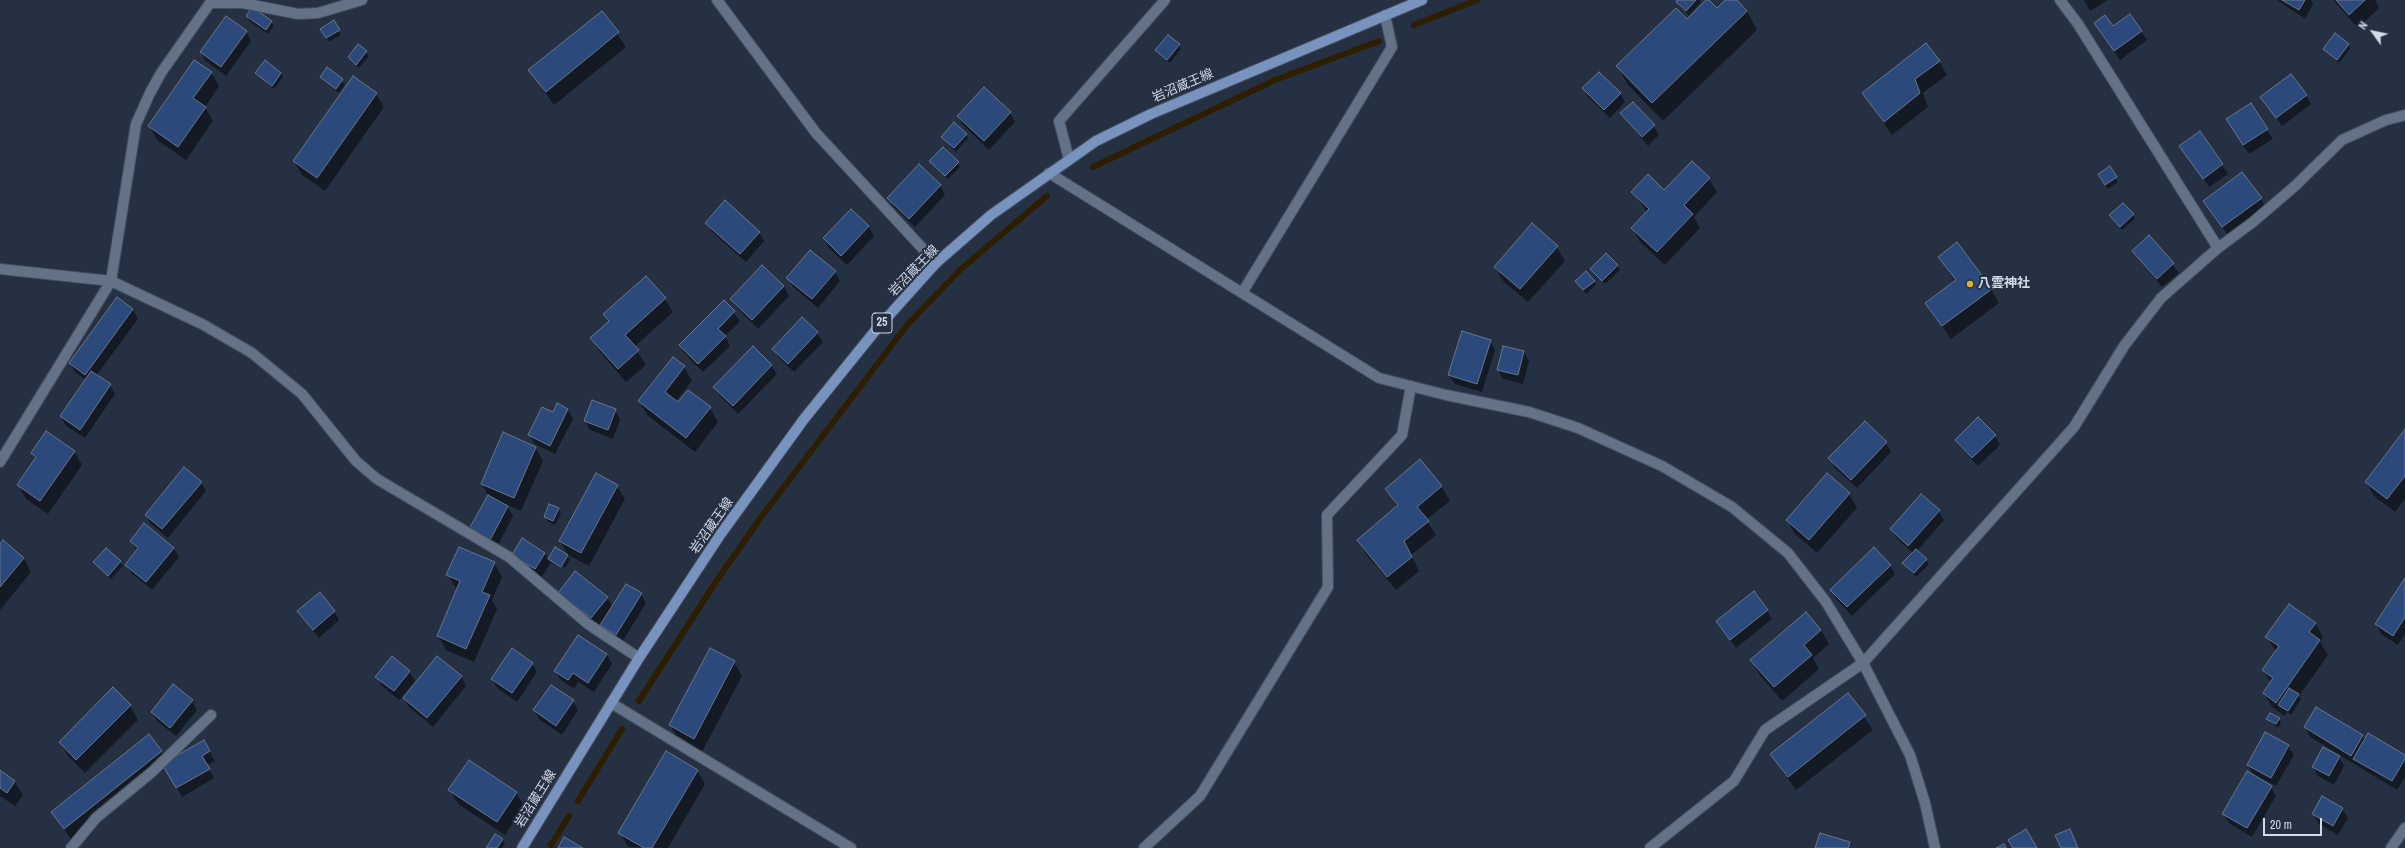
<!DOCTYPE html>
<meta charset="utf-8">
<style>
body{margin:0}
#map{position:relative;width:2405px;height:848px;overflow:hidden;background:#253143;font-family:"Archivo Narrow",sans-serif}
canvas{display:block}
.north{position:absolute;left:2353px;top:12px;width:40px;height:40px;-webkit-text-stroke:3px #253143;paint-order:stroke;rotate:303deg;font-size:11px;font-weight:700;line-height:16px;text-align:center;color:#d3dae7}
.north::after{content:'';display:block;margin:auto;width:14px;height:18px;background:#d3dae7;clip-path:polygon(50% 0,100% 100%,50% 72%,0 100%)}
.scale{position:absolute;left:2263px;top:818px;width:59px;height:18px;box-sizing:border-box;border:2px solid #d3dae7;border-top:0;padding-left:5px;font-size:12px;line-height:14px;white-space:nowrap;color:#d3dae7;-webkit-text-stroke:3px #253143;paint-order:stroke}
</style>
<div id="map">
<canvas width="2405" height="848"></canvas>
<div class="north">N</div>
<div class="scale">20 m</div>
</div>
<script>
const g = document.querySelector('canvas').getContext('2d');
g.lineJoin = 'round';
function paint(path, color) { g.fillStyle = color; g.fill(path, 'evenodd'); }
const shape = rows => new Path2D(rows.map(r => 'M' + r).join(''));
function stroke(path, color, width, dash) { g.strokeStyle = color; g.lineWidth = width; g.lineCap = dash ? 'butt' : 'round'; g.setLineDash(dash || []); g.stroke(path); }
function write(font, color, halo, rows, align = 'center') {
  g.font = font + ' "Archivo Narrow","Noto Sans JP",sans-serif'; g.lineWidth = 4; g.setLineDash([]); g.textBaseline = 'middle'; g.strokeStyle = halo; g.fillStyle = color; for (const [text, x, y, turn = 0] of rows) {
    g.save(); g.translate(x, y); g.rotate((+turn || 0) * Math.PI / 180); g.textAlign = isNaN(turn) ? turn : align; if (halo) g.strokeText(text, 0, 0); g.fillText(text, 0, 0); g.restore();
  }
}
const shadow = shape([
 [1679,0,1700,0,1701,2,1689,15,1679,6,1677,2],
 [1707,0,1717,9,1726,0,1735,0,1747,11,1757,30,1663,121,1628,85,1618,67,1687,20],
 [2084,0,2108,0,2090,11],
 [2277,0,2311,0,2313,4,2305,19],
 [2333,0,2375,0,2379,8,2358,28],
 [602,12,626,47,554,105,530,70],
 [247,16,271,22,274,26,268,34,249,21],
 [334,22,341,35,329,42,322,29],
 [2095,24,2141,31,2147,40,2120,60],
 [246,32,251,41,226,76,206,61,201,52],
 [2348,44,2350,49,2339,63,2324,49],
 [1179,45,1181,49,1170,63,1156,50],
 [366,52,369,56,359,68,349,57],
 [1939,61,1947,75,1923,93,1928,107,1892,135,1863,93],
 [327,69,345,84,339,93,321,77],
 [211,72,219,86,205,107,213,121,186,160,157,140,149,126],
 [256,73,281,73,283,77,274,89],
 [984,88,1010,113,1015,122,989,150,963,125,958,116],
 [1583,89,1620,93,1625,102,1610,118,1589,98],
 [376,94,384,107,325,191,302,175,294,161],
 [2306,95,2311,104,2282,126,2262,97],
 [1633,103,1654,126,1659,135,1648,146,1622,113],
 [2251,104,2273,139,2249,154,2232,129],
 [2200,133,2228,174,2209,187,2181,146],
 [966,134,968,138,956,152,942,137],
 [930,161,958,162,960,167,948,179],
 [2110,168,2118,182,2108,189,2099,175],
 [1709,179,1717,192,1694,217,1700,228,1665,265,1640,242,1632,228,1647,212,1633,192,1664,191],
 [940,185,945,195,915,227,894,207,888,198],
 [2261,199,2266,208,2228,235,2204,201],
 [851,210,869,227,874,236,847,265,829,248,824,239],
 [2133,215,2135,219,2122,230,2111,216],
 [707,223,759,232,764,241,746,262,712,232],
 [2149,236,2179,273,2162,287,2133,251],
 [1557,247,1565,261,1528,302,1503,281,1495,267],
 [1939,257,1991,289,1999,303,1951,339,1926,303,1955,282],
 [1617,265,1620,270,1605,284,1591,269],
 [835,272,840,281,818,308,793,287,788,278],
 [1576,281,1594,281,1596,285,1586,294],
 [784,286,789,296,758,329,737,308,731,299],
 [117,298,133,310,138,319,96,376,110,385,115,394,85,438,66,426,61,417,86,380,75,372,70,363],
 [665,299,673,312,634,347,646,365,626,382,600,352,592,338,609,323,605,315],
 [724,301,740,321,725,336,730,346,703,372,685,354,680,345],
 [817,333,823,342,794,372,779,358,773,349],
 [1490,341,1495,350,1482,392,1455,384,1449,375],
 [1524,352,1529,361,1523,384,1503,379,1498,370],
 [771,365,777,374,738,414,720,396,714,387],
 [684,367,692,381,676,401,710,408,718,422,695,452,647,415,639,401],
 [557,405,568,410,573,419,555,454,535,444,529,435,553,413],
 [615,410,620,419,613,439,590,430,585,421],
 [2405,431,2405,499,2395,512,2374,496,2366,482],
 [1995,436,2000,445,1978,466,1962,449,1956,440],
 [1886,443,1891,452,1857,488,1835,468,1830,459],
 [535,447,543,461,521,511,507,505,513,516,496,549,471,529,488,495,482,484],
 [74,451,82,465,48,514,26,499,18,485,36,460,32,453],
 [1420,461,1442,487,1450,501,1426,520,1436,535,1411,555,1419,571,1396,590,1366,554,1358,540,1398,507,1386,489],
 [201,482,206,491,168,538,151,524,146,515],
 [617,486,625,499,589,566,568,555,560,541],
 [1849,494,1857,508,1817,553,1795,534,1787,520],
 [558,509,561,513,555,525,547,521,545,517],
 [1939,511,1944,520,1917,551,1929,564,1916,577,1904,563,1913,553,1896,538,1891,529],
 [522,540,545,553,548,560,555,548,567,555,570,560,565,568,551,560,551,562,564,570,551,563,551,562,541,578,518,564],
 [131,541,173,548,179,557,152,590,132,574,126,565,136,550],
 [0,545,24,558,31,572,0,610],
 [94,562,120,562,123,566,111,579],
 [494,563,502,577,492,600,497,609,474,662,446,650,438,636,457,590,448,575],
 [1890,565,1895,574,1852,616,1837,600,1831,590],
 [2405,579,2405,634,2398,645,2381,634,2376,624],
 [559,593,607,598,613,607,641,594,646,603,621,644,606,635,601,626,605,619,597,627],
 [1767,610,1772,619,1736,648,1717,622],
 [299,611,334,611,339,620,319,638],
 [2315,623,2323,637,2320,642,2328,655,2299,696,2301,699,2291,715,2287,712,2285,716,2272,707,2264,693,2271,683,2263,670,2276,652,2267,637],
 [1821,630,1829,644,1813,658,1819,669,1782,701,1759,674,1751,660],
 [578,636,607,655,612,664,594,692,578,682,574,689,561,680,555,671],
 [734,662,742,676,702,752,678,739,670,725],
 [532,663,537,672,517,702,497,688,492,679],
 [409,671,415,681,399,700,382,686,377,677],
 [461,676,466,686,433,727,409,707,404,698],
 [113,689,130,706,138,720,85,773,68,756,60,742],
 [1848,694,1873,730,1796,790,1771,754],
 [192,701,197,710,176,736,157,721,152,712],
 [573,701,578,710,562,735,540,720,534,711],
 [2316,708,2363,736,2365,740,2405,756,2405,777,2397,790,2310,737,2305,727],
 [2268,719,2279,719,2281,723,2278,728],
 [204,742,215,761,207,765,214,778,182,797,166,768,73,842,52,812,161,751,168,762],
 [2288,746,2294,755,2276,786,2253,774,2248,765],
 [2339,757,2344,766,2334,785,2318,776,2313,767],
 [697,770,705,784,668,848,628,847,620,833],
 [0,772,15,782,23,795,15,806,0,796],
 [2271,787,2276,796,2252,837,2229,823,2223,814],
 [450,790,516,793,524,806,505,835,458,804],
 [2323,797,2342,809,2348,818,2338,835,2318,823,2313,814],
 [502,839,505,844,502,848,487,848]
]);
const stream = shape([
 [1414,25,1477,0],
 [1093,167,1275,80,1379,41],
 [639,701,717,580,762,516,907,325,961,269,1047,196],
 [578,801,622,729],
 [551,845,569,816]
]);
const building = shape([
 [1677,0,1696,0,1686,11,1676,2,1677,0],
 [1706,0,1709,0,1717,8,1725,0,1737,0,1747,11,1652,103,1616,66,1676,8,1687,19,1706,0],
 [2282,0,2305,0,2299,10,2282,0],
 [2336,0,2365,0,2349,15,2336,0],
 [252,7,272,21,266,30,246,16,252,7],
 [602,11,619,32,546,92,528,70,602,11],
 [2130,14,2142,31,2114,51,2094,23,2105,15,2113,26,2130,14],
 [226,16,247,31,221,67,200,52,226,16],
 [334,20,340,30,326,38,320,29,334,20],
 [2335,33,2349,44,2337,60,2323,49,2335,33],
 [1168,35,1180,44,1167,60,1155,50,1168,35],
 [1926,43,1940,61,1915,79,1920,93,1884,122,1862,93,1926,43],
 [358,44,367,51,356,65,348,57,358,44],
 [194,60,212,72,193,98,206,107,178,147,148,126,194,60],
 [265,60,281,73,272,86,255,73,265,60],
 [327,67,343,79,336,89,320,77,327,67],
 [1599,72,1621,93,1604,110,1582,88,1599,72],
 [2291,74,2307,95,2276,118,2260,97,2291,74],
 [353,76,377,93,317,178,293,161,353,76],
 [984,87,1011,112,984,141,957,116,984,87],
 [1633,102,1655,125,1642,137,1620,113,1633,102],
 [2251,103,2268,129,2243,145,2226,119,2251,103],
 [954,122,967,134,954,148,941,137,954,122],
 [2200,131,2223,164,2203,179,2179,146,2200,131],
 [943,147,959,162,945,176,929,161,943,147],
 [1692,161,1710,178,1684,205,1693,214,1657,252,1631,228,1649,209,1631,192,1648,174,1664,190,1692,161],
 [919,164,941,185,909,219,887,198,919,164],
 [2110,166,2117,177,2105,185,2098,174,2110,166],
 [2242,172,2262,198,2222,227,2203,201,2242,172],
 [725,200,760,232,740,254,705,223,725,200],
 [2123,203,2134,214,2120,227,2109,215,2123,203],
 [851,209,869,226,841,256,823,238,851,209],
 [1532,223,1558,246,1520,289,1494,267,1532,223],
 [2149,235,2174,263,2157,279,2132,251,2149,235],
 [1957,242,1992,289,1942,326,1925,303,1956,280,1938,257,1957,242],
 [810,250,836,271,812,299,786,278,810,250],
 [1606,253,1618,265,1602,281,1590,269,1606,253],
 [762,265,784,286,752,320,730,299,762,265],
 [1586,271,1595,281,1583,290,1575,281,1586,271],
 [646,276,666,298,625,335,639,350,618,369,590,338,609,321,603,314,646,276],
 [117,297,133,309,85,375,69,363,117,297],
 [724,300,735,311,718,329,726,336,698,364,679,345,724,300],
 [802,317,818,332,788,364,772,349,802,317],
 [1462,331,1491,340,1477,384,1448,375,1462,331],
 [753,346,772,365,733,406,713,387,753,346],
 [1503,346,1524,351,1518,375,1497,370,1503,346],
 [673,357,685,366,665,392,678,402,688,390,711,407,686,438,638,401,673,357],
 [91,371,111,384,80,430,60,416,91,371],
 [592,400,616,409,608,430,584,421,592,400],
 [557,403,568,409,550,446,528,435,542,407,553,412,557,403],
 [1978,417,1996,435,1972,458,1955,440,1978,417],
 [1865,421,1887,442,1851,480,1828,458,1865,421],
 [2405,429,2405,476,2387,499,2365,482,2405,429],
 [46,431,75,451,40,501,17,485,36,457,31,453,46,431],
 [503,432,536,447,514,498,481,484,503,432],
 [1420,459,1442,486,1417,507,1429,521,1404,541,1412,557,1387,577,1357,540,1398,505,1385,489,1420,459],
 [184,467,202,482,162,529,145,515,184,467],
 [596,473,618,485,581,553,559,541,596,473],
 [1827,473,1850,493,1809,540,1786,520,1827,473],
 [1921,494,1940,510,1908,546,1890,529,1921,494],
 [488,495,508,506,490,540,469,529,488,495],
 [549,504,559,508,553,521,544,517,549,504],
 [144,523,174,548,146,582,125,565,138,548,130,541,144,523],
 [522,538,545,553,535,569,512,555,522,538],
 [3,540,24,558,0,587,0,544,3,540],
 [459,547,495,562,482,592,490,595,466,649,437,636,460,581,446,575,459,547],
 [555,547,568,555,561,567,548,559,555,547],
 [1874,547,1891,565,1847,607,1830,590,1874,547],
 [106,548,121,561,108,576,93,562,106,548],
 [1916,549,1927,559,1914,573,1902,563,1916,549],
 [575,571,608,597,591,618,558,593,575,571],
 [2405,578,2405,617,2393,636,2375,624,2405,578],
 [626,584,642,593,616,635,600,625,626,584],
 [1754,591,1768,610,1730,640,1716,621,1754,591],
 [320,592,335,611,313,630,297,611,320,592],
 [2289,604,2316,623,2309,632,2320,640,2276,703,2263,693,2273,678,2262,670,2279,646,2265,637,2289,604],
 [1806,612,1821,630,1804,645,1812,655,1774,687,1750,660,1806,612],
 [578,635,607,654,588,683,573,673,568,680,554,671,578,635],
 [512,648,533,663,512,693,491,679,512,648],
 [710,648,735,661,694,739,669,725,710,648],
 [392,656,410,671,394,691,375,677,392,656],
 [437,656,462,676,427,718,403,698,437,656],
 [173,684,193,700,170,728,151,712,173,684],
 [551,685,574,700,556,726,533,710,551,685],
 [113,687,131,705,76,760,59,742,113,687],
 [2289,688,2299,694,2288,711,2278,705,2289,688],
 [1848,693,1866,715,1788,777,1770,754,1848,693],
 [2316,707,2363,735,2351,756,2304,727,2316,707],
 [2270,713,2280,718,2276,724,2266,719,2270,713],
 [2265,732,2289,745,2271,778,2247,765,2265,732],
 [2368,733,2405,755,2405,759,2392,781,2353,759,2368,733],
 [149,734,162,751,64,829,51,812,149,734],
 [204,740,210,751,202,756,210,769,176,788,162,764,204,740],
 [2323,747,2340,756,2329,776,2312,767,2323,747],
 [666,751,698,770,652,848,644,848,618,833,666,751],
 [469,760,517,792,497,822,448,790,469,760],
 [0,770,15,781,7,793,0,788,0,770],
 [2247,771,2272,786,2247,828,2222,814,2247,771],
 [2322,796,2343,808,2333,826,2312,814,2322,796],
 [2026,829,2037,848,2013,848,2008,840,2026,829],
 [2070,829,2078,848,2061,848,2055,835,2070,829],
 [1820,833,1850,842,1848,848,1815,848,1820,833],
 [495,834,503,839,497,848,486,848,495,834],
 [564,837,583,848,558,848,564,837],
 [2004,844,2006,848,1996,848,2004,844]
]);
const minor = shape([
 [717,0,816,133,936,263],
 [2060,0,2078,24,2218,248],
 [1069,159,1059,121,1165,0],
 [1049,173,1379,378,1446,395,1529,412,1578,428,1662,466,1732,507,1788,553,1826,602,1863,663,1910,755,1925,803,1935,848],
 [0,269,111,281,202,324,252,353,302,394,356,461,377,479,509,557,588,624,639,658],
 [1242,293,1392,47,1385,15],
 [0,462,111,281,136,124,150,93,161,73,210,3,243,3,298,14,318,13,362,0],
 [611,703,851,848],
 [71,848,96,818,152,772,211,715],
 [1144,848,1200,796,1328,587,1327,515,1402,435,1411,386],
 [1650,848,1734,781,1765,730,1863,663,2074,427,2124,346,2161,298,2218,248,2253,222,2295,186,2342,140,2386,120,2405,115],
 [2391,848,2405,828]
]);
const major = shape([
 [522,848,639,658,720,535,804,419,875,331,936,263,991,215,1096,141,1151,114,1422,0]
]);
const markers = [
 [1970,284,4,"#e5ad35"]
];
const shields = [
 [882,323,20]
];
const shieldNames = [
 ["25",882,323]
];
const streetNames = [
 ["岩沼蔵王線",1183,86,-23],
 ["岩沼蔵王線",914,271,-46],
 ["岩沼蔵王線",712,526,-55],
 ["岩沼蔵王線",536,799,-58]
];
const poiNames = [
 ["八雲神社",1978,284]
];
paint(shadow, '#0007');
stroke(stream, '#2e1e00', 6);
paint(building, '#2b497a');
stroke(building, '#69768c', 1);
stroke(minor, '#454e5e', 12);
stroke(major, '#454e5e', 12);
stroke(minor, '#647287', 10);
stroke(major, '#7893be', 10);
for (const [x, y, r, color] of markers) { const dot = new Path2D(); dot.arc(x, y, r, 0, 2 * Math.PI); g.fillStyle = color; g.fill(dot); stroke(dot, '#253143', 1.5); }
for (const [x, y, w] of shields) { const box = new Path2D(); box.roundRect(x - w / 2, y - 10, w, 20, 3); g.fillStyle = '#253143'; g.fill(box); stroke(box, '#d3dae7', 1); }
write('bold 12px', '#d3dae7', null, shieldNames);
write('13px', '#d3dae7', '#253143', streetNames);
write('bold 13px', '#d3dae7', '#253143', poiNames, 'left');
</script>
